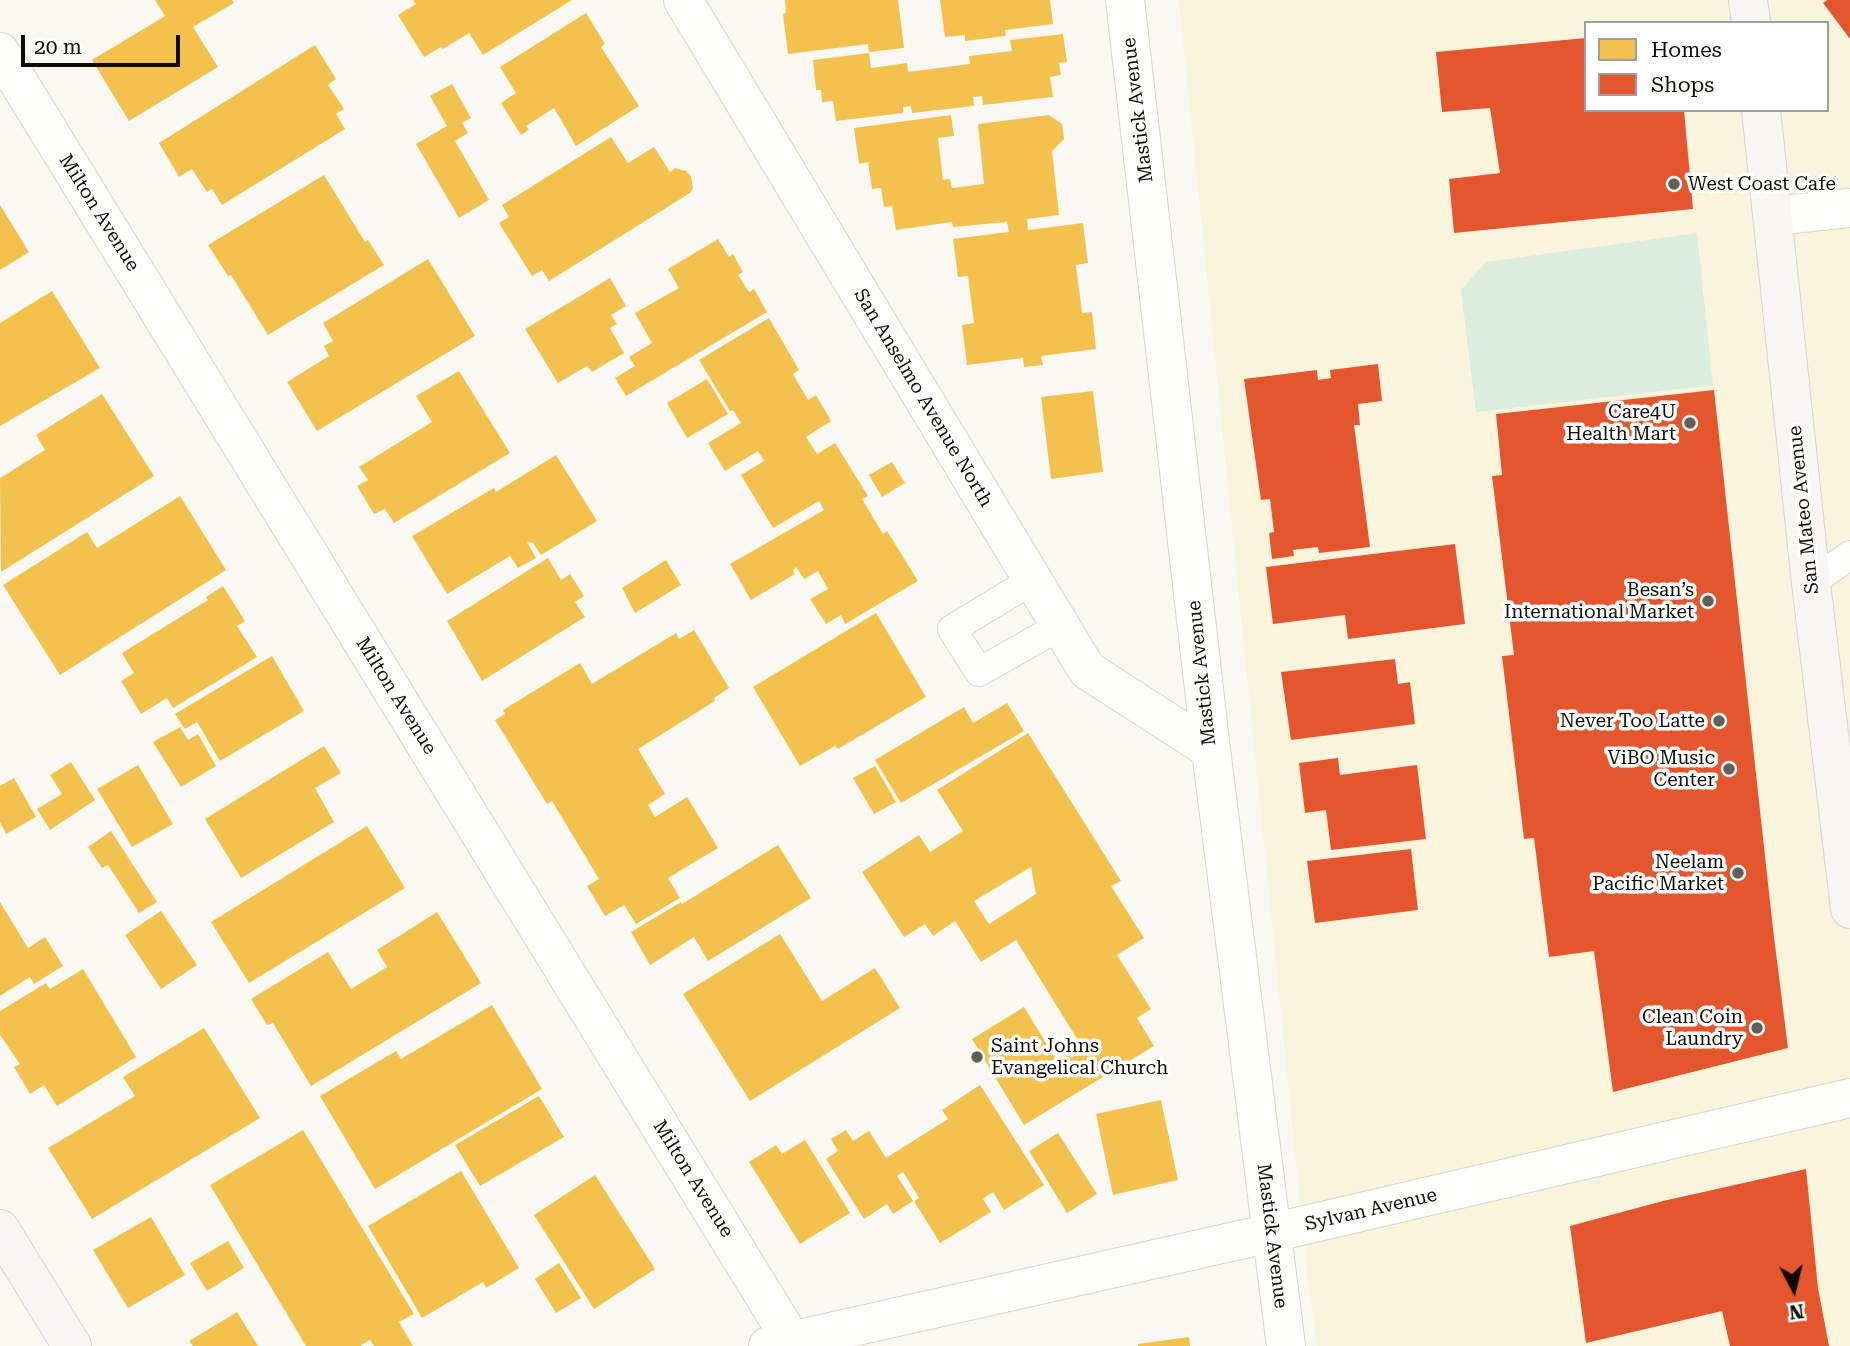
<!DOCTYPE html>
<meta charset="utf-8">
<style>
body{margin:0}
#map{position:relative;width:1850px;height:1346px;overflow:hidden;background:#faf8f2;font-family:"Roboto Serif",serif}
canvas{display:block}
.legend{position:absolute;left:1584px;top:21px;width:245px;height:91px;box-sizing:border-box;background:#fff;border:2px solid #9f9e9a;margin:0;padding:9px 12px;list-style:none;font-size:21px;color:#0e0c03}
.legend li{display:flex;align-items:center;gap:14px;height:35px}
.legend b{width:35px;border:2px solid #9f9e9a}
.north{position:absolute;left:1759px;top:1255px;width:70px;height:70px;-webkit-text-stroke:5px #fff;paint-order:stroke;rotate:173deg;font-size:19px;font-weight:700;line-height:28px;text-align:center;color:#0e0c03}
.north::after{content:'';display:block;margin:auto;width:24px;height:32px;background:#0e0c03;clip-path:polygon(50% 0,100% 100%,50% 72%,0 100%)}
.scale{position:absolute;left:21px;top:35px;width:159px;height:32px;box-sizing:border-box;border:4px solid #0e0c03;border-top:0;padding-left:9px;font-size:21px;line-height:24px;white-space:nowrap;color:#0e0c03;-webkit-text-stroke:5px #fff;paint-order:stroke}
</style>
<div id="map">
<canvas width="1850" height="1346"></canvas>
<ul class="legend">
<li><b style="height:19px;background:#f2c14e"></b>Homes</li>
<li><b style="height:19px;background:#e4572e"></b>Shops</li>
</ul>
<div class="north">N</div>
<div class="scale">20 m</div>
</div>
<script>
const g = document.querySelector('canvas').getContext('2d');
g.lineJoin = 'round';
function paint(path, color) { g.fillStyle = color; g.fill(path, 'evenodd'); }
const shape = rows => new Path2D(rows.map(r => 'M' + r).join(''));
function stroke(path, color, width, dash) { g.strokeStyle = color; g.lineWidth = width; g.lineCap = dash ? 'butt' : 'round'; g.setLineDash(dash || []); g.stroke(path); }
function write(font, color, halo, rows, align = 'center') {
  g.font = font + ' "Roboto Serif",serif'; g.lineWidth = 7; g.setLineDash([]); g.textBaseline = 'middle'; g.strokeStyle = halo; g.fillStyle = color; for (const [text, x, y, turn = 0] of rows) {
    g.save(); g.translate(x, y); g.rotate((+turn || 0) * Math.PI / 180); g.textAlign = isNaN(turn) ? turn : align; if (halo) g.strokeText(text, 0, 0); g.fillText(text, 0, 0); g.restore();
  }
}
const built = shape([
 [1179,0,1850,0,1850,1346,1317,1346,1307,1274],
 [1586,23,1827,23,1827,110,1586,110]
]);
const green = shape([
 [1697,233,1713,385,1476,412,1461,290,1486,262]
]);
const homes = shape([
 [155,0,232,0,234,3,193,27,218,67,129,121,92,60,165,16],
 [413,0,572,0,483,55,469,33,443,49,441,47,424,57,398,15,416,4],
 [785,0,898,0,904,48,869,52,868,44,788,54,783,14,786,13],
 [940,0,1050,0,1053,24,1005,30,1006,36,965,41,965,35,945,37],
 [586,13,605,44,601,47,639,106,576,146,554,108,526,126,529,130,521,135,501,103,516,93,500,67],
 [1063,34,1067,62,1059,63,1061,75,1050,77,1053,97,983,105,982,96,973,97,974,106,912,113,911,106,903,107,903,113,836,121,833,101,822,102,821,90,816,90,813,60,869,53,871,68,907,63,908,72,970,64,969,56,1012,51,1010,40],
 [315,45,336,79,328,85,344,109,336,114,345,129,222,205,212,189,207,192,192,169,179,177,159,143],
 [452,84,471,118,462,123,468,133,455,141,489,200,459,218,416,144,447,126,430,96],
 [951,115,954,136,938,138,943,180,950,179,952,188,984,184,978,124,1049,115,1062,124,1064,139,1052,151,1059,215,1027,219,1028,230,1083,223,1088,263,1076,265,1082,313,1092,312,1096,349,1041,356,1043,365,1024,367,1023,358,967,365,962,325,974,323,968,276,958,277,953,239,1009,232,1007,222,953,227,952,222,896,230,892,206,884,207,881,188,872,189,868,162,859,164,854,128],
 [611,137,628,163,654,147,670,172,675,168,686,171,691,176,693,188,690,193,549,281,542,270,532,276,499,223,509,217,502,205],
 [324,175,365,242,368,240,384,265,268,335,231,275,228,276,208,245],
 [0,205,29,252,0,270],
 [718,239,729,257,733,254,743,272,738,275,749,292,754,289,767,312,626,396,615,378,635,366,629,357,652,343,635,313,679,288,668,269],
 [428,259,475,336,317,431,287,382,329,356,324,346,333,341,323,323],
 [610,278,626,306,611,315,617,324,610,328,624,353,592,372,587,366,558,383,525,329],
 [52,291,100,368,0,426,0,323],
 [769,318,799,370,793,374,808,400,816,395,831,421,806,437,817,454,835,443,868,496,862,499,883,534,887,531,918,581,845,624,841,615,826,624,810,599,828,589,818,571,804,579,796,567,793,570,795,574,751,600,730,564,824,510,819,501,773,528,741,475,764,461,758,451,725,471,708,443,741,423,733,410,730,411,699,360],
 [459,371,510,453,394,523,385,509,374,514,357,486,368,480,359,467,432,422,416,396],
 [707,379,728,414,687,438,667,403],
 [1093,391,1103,472,1051,479,1041,397],
 [102,394,154,476,1,572,0,478,45,450,36,435],
 [556,455,597,521,541,555,533,543,527,542,536,558,518,568,510,556,447,594,412,536,494,488,496,492],
 [892,462,905,483,882,497,869,475],
 [180,496,226,570,60,675,3,585,87,532,97,548],
 [548,558,561,580,570,574,584,596,575,602,585,617,482,681,447,621],
 [666,560,681,585,635,613,622,588],
 [223,586,245,621,237,626,257,657,173,708,167,698,141,714,121,681,134,673,122,653,208,600,206,597],
 [876,613,926,697,838,749,835,746,800,766,753,687],
 [694,630,729,688,714,698,715,701,638,749,665,794,648,805,655,817,687,797,718,848,668,878,680,898,636,924,624,905,605,916,587,886,599,879,552,801,547,804,495,720,505,714,503,710,580,663,592,684,676,633,679,639],
 [272,656,304,711,220,761,197,722,185,729,175,714],
 [1007,703,1024,731,901,803,875,760,964,707,973,723],
 [180,727,188,740,198,734,216,766,181,787,153,742],
 [1028,733,1121,881,1111,886,1144,938,1117,955,1151,1009,1137,1018,1154,1046,1024,1125,972,1039,1024,1007,1057,1061,1068,1054,1071,1058,1084,1050,1016,940,981,962,955,921,933,936,925,924,904,937,862,872,919,835,930,852,963,831,937,790],
 [1031,867,1036,894,989,924,974,901],
 [324,746,341,773,315,788,334,822,241,878,205,819],
 [71,762,95,800,50,830,37,809,62,794,50,775],
 [138,765,173,824,132,847,97,789],
 [875,766,896,802,874,814,853,778],
 [14,778,36,817,6,834,0,822,0,786],
 [367,826,405,888,249,983,211,922],
 [111,831,157,902,139,913,108,865,102,868,88,847],
 [778,845,811,898,708,961,694,937,650,965,631,932,681,902,682,904],
 [0,902,28,948,45,937,63,966,34,984,30,977,0,996],
 [161,911,197,965,161,989,125,935],
 [437,912,481,983,311,1086,273,1023,267,1025,251,999,328,952,351,989,387,967,377,950],
 [780,934,822,1001,875,968,900,1008,750,1101,683,994],
 [83,969,136,1057,57,1106,44,1085,30,1094,14,1067,20,1064,0,1035,0,1011,46,983,50,989],
 [492,1005,542,1089,375,1189,320,1096,396,1051,401,1059],
 [204,1028,260,1118,92,1219,48,1148,135,1096,123,1077],
 [980,1085,1044,1185,1004,1210,993,1192,983,1199,991,1212,940,1243,914,1201,919,1198,903,1172,897,1176,913,1201,893,1214,887,1204,864,1219,826,1159,838,1151,831,1139,846,1130,853,1141,869,1131,886,1158,948,1119,942,1110],
 [539,1096,564,1137,480,1186,455,1145],
 [1161,1100,1178,1180,1113,1195,1096,1114],
 [303,1130,414,1314,399,1322,413,1346,374,1346,370,1340,360,1346,306,1346,210,1185],
 [1058,1133,1097,1194,1067,1213,1029,1151],
 [805,1140,850,1213,800,1244,749,1162,776,1145,782,1154],
 [461,1171,519,1268,486,1288,483,1282,422,1318,368,1226],
 [595,1175,655,1269,594,1309,534,1215],
 [151,1217,185,1275,128,1308,93,1250],
 [228,1241,244,1268,207,1291,190,1263],
 [559,1263,581,1298,556,1313,535,1279],
 [237,1312,258,1346,193,1346,189,1341],
 [1189,1337,1190,1346,1138,1346,1138,1344]
]);
const shops = shape([
 [1827,0,1850,0,1850,39,1823,3],
 [1586,38,1586,110,1684,110,1693,209,1454,233,1449,179,1500,173,1490,108,1442,112,1436,52],
 [1378,364,1382,401,1358,404,1360,425,1354,425,1370,547,1319,553,1318,547,1293,550,1294,556,1272,559,1269,533,1274,532,1270,499,1261,500,1244,379,1317,370,1318,380,1331,378,1330,370],
 [1714,390,1773,929,1788,1048,1613,1092,1594,951,1549,957,1534,838,1524,839,1502,656,1514,655,1492,476,1502,475,1496,414],
 [1455,544,1465,624,1348,639,1345,615,1273,624,1266,567],
 [1395,659,1398,684,1410,682,1415,724,1291,740,1281,672],
 [1338,758,1340,775,1417,765,1426,839,1331,850,1326,810,1305,813,1299,763],
 [1411,849,1418,910,1315,923,1307,861],
 [1806,1169,1818,1288,1829,1346,1730,1346,1722,1311,1586,1343,1570,1226,1663,1201]
]);
const lane = shape([
 [1033,580,952,629,979,672,1060,626],
 [1811,583,1850,555]
]);
const street = shape([
 [683,0,1087,670,1211,750],
 [1125,0,1211,750,1286,1346],
 [0,52,792,1341],
 [1774,216,1850,208],
 [768,1346,1271,1233,1850,1098]
]);
const secondary = shape([
 [1748,0,1751,23],
 [1761,110,1811,583,1850,909],
 [0,1229,72,1346]
]);
const markers = [
 [1674,184,7,"#615f57"],
 [1690,423,7,"#615f57"],
 [1708,601,7,"#615f57"],
 [1719,721,7,"#615f57"],
 [1729,769,7,"#615f57"],
 [1738,873,7,"#615f57"],
 [1757,1028,7,"#615f57"],
 [977,1057,7,"#615f57"]
];
const streetNames = [
 ["Mastick Avenue",1138,110,-97],
 ["Milton Avenue",99,213,58],
 ["San Anselmo Avenue North",923,398,59],
 ["San Mateo Avenue",1804,510,-96],
 ["Mastick Avenue",1202,673,-96],
 ["Milton Avenue",396,696,58],
 ["Milton Avenue",693,1179,58],
 ["Sylvan Avenue",1371,1210,-13],
 ["Mastick Avenue",1272,1236,83]
];
const poiNames = [
 ["West Coast Cafe",1688,184,"left"],
 ["Care4U",1676,412],
 ["Health Mart",1676,434],
 ["Besan’s",1694,590],
 ["International Market",1694,612],
 ["Never Too Latte",1705,721],
 ["ViBO Music",1715,758],
 ["Center",1715,780],
 ["Neelam",1724,862],
 ["Pacific Market",1724,884],
 ["Clean Coin",1743,1017],
 ["Laundry",1743,1039],
 ["Saint Johns",991,1046,"left"],
 ["Evangelical Church",991,1068,"left"]
];
paint(built, '#faf4dc');
paint(green, '#dbeede');
paint(homes, '#f2c14e');
paint(shops, '#e4572e');
stroke(lane, '#d7d4cb', 30);
stroke(street, '#d7d4cb', 40);
stroke(secondary, '#d7d4cb', 40);
stroke(lane, '#fefefd', 28);
stroke(street, '#fefefd', 38);
stroke(secondary, '#faf5f5', 38);
for (const [x, y, r, color] of markers) { const dot = new Path2D(); dot.arc(x, y, r, 0, 2 * Math.PI); g.fillStyle = color; g.fill(dot); stroke(dot, '#fff', 2.5); }
write('19px', '#0e0c03', '#fff', streetNames);
write('19px', '#0e0c03', '#fff', poiNames, 'right');
</script>
